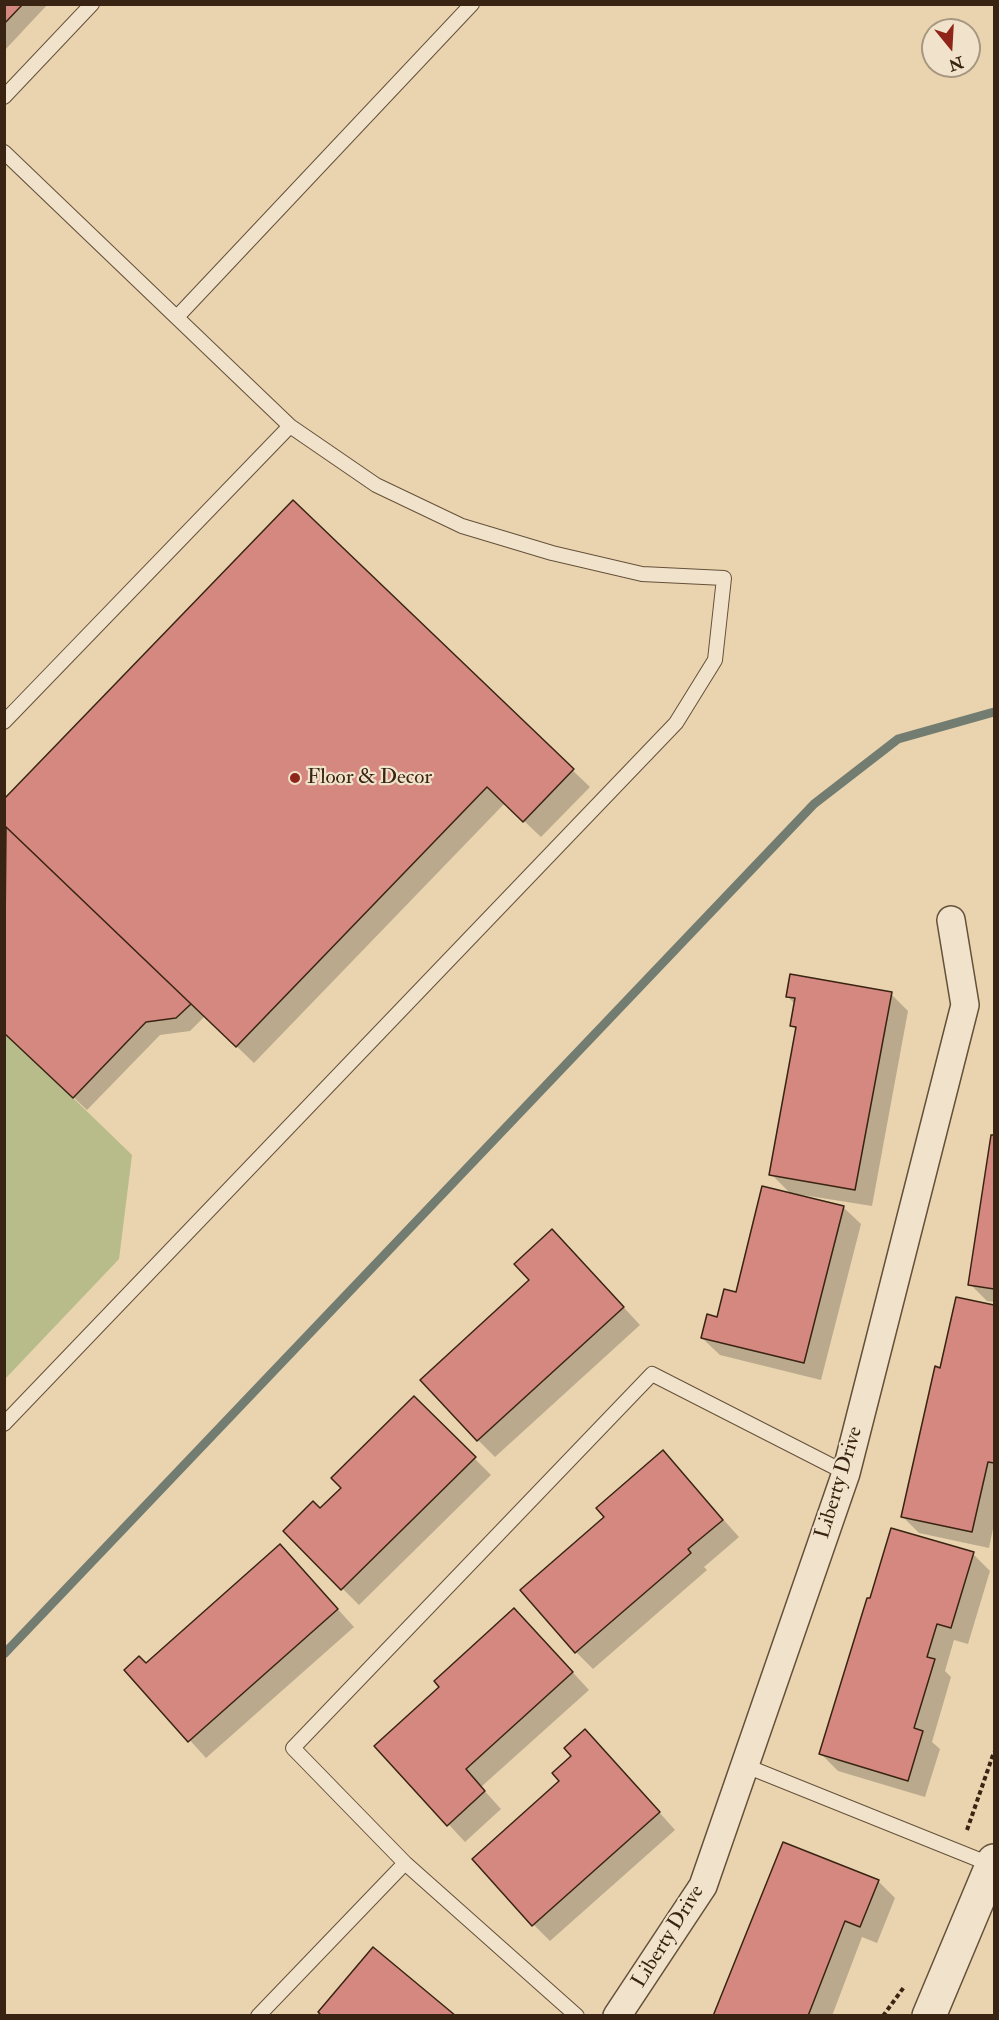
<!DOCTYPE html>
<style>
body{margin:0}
#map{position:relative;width:999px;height:2020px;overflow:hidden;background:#e9d4af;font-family:"IM FELL Double Pica",serif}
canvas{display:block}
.frame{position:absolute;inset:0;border:6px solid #392413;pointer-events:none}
.north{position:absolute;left:921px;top:18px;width:60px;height:60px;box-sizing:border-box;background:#f1e3cb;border:2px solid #a79781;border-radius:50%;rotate:162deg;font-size:16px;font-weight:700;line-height:24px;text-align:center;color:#392413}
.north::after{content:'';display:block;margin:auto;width:21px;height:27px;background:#8f2418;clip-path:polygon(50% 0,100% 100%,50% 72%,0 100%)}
</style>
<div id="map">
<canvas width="999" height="2020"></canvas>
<div class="frame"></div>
<div class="north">N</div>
</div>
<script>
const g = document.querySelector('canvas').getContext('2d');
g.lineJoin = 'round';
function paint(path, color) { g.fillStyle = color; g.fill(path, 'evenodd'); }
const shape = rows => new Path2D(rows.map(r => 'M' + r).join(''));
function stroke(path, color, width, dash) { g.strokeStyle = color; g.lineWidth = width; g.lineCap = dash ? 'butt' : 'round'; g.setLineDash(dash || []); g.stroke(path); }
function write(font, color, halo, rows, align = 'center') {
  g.font = font + ' "IM FELL Double Pica",serif'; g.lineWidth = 4.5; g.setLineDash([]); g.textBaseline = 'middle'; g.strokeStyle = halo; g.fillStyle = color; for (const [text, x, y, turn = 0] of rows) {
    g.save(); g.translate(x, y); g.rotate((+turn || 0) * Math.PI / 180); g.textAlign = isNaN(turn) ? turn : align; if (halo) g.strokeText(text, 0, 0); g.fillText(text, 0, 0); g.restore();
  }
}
const green = shape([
 [4,1031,132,1155,119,1259,5,1379]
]);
const shadow = shape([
 [4,4,48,4,4,51],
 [294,503,590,787,541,837,505,803,254,1063,205,1016,190,1031,160,1035,87,1110,4,1031,4,831],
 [891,994,908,1011,872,1206,790,1193,771,1174,797,1031,792,1025,795,1004,787,996],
 [992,1136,994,1137,994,1302,987,1301,970,1284],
 [843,1207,861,1224,821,1380,720,1355,702,1338,737,1294],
 [569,1248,640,1325,495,1457,478,1440],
 [957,1298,994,1307,994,1524,989,1548,919,1533,902,1516],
 [414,1398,491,1475,359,1605,285,1531,320,1510,343,1488],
 [663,1452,739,1537,704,1567,707,1570,593,1669,576,1652,606,1517],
 [973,1554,990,1571,968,1644,954,1640,945,1671,951,1677,932,1742,940,1749,925,1797,838,1771,821,1754,871,1600],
 [296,1563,354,1627,206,1758,126,1670,146,1664],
 [531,1627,589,1690,481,1787,501,1809,465,1842,376,1746],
 [602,1748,675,1830,550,1941,533,1924,562,1781,573,1756],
 [878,1881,895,1898,877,1943,862,1937,832,2016,715,2016]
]);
const stream = shape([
 [4,1654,814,804,898,739,994,712]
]);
const building = shape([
 [4,4,23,4,4,24,4,4],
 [293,500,574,769,523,822,487,787,236,1047,4,825,4,799,293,500],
 [6,827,191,1004,176,1018,146,1022,73,1098,4,1033,6,827],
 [790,974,892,992,855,1190,769,1175,796,1027,790,1026,795,998,786,997,790,974],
 [991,1135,994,1135,994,1289,968,1285,991,1135],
 [762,1186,844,1206,804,1363,701,1338,707,1314,717,1317,724,1289,736,1292,762,1186],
 [552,1229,624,1307,477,1441,420,1380,529,1280,514,1264,552,1229],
 [956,1297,994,1305,994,1463,988,1462,972,1532,901,1517,935,1366,940,1368,956,1297],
 [414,1396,476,1457,341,1590,283,1531,313,1501,320,1508,341,1488,331,1478,414,1396],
 [663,1450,723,1520,688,1549,691,1553,575,1653,520,1590,604,1517,596,1508,663,1450],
 [891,1528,974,1552,951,1628,937,1624,927,1657,935,1659,914,1728,923,1731,908,1781,819,1754,867,1598,870,1598,891,1528],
 [280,1544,338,1609,188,1742,124,1670,139,1656,146,1663,280,1544],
 [514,1608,573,1672,466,1769,485,1791,447,1826,374,1746,439,1687,434,1681,514,1608],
 [585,1729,660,1812,532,1926,472,1859,559,1781,552,1773,571,1756,564,1748,585,1729],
 [783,1842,879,1880,860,1927,845,1921,808,2016,713,2016,783,1842],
 [373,1947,456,2016,322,2016,318,2012,373,1947]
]);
const path = shape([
 [967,1830,994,1752],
 [883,2016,904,1987]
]);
const service = shape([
 [4,97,92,4],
 [4,152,290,426,376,485,462,526,552,553,642,574,724,578,715,660,676,723,4,1424],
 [177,317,472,4],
 [4,722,290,426],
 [746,1766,992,1865],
 [405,1863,577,2016],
 [258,2016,405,1863,293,1748,652,1374,846,1473]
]);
const minor = shape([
 [617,2016,703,1886,846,1473,965,1005,951,920]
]);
const tertiary = shape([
 [929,2016,994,1861]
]);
const markers = [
 [295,778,6,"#8f2418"]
];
const poiNames = [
 ["Floor & Decor",307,778]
];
const streetNames = [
 ["Liberty Drive",840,1483,-73],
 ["Liberty Drive",669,1937,-58]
];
paint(green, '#b7bc8a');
paint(shadow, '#0003');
stroke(stream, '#727c71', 9);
paint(building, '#d5887f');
stroke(building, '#392413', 1.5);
stroke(service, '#65503a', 16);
stroke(minor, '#65503a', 30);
stroke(tertiary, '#65503a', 36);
stroke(path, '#392413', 4, [4.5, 3]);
stroke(service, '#f1e3cb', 14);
stroke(minor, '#f1e3cb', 27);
stroke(tertiary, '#f1e3cb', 33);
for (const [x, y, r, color] of markers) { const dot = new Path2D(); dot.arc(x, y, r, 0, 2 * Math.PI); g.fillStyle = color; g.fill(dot); stroke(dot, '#f1e3cb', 2); }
write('21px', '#392413', '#f1e3cb', poiNames, 'left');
write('21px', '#392413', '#f1e3cb', streetNames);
</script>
